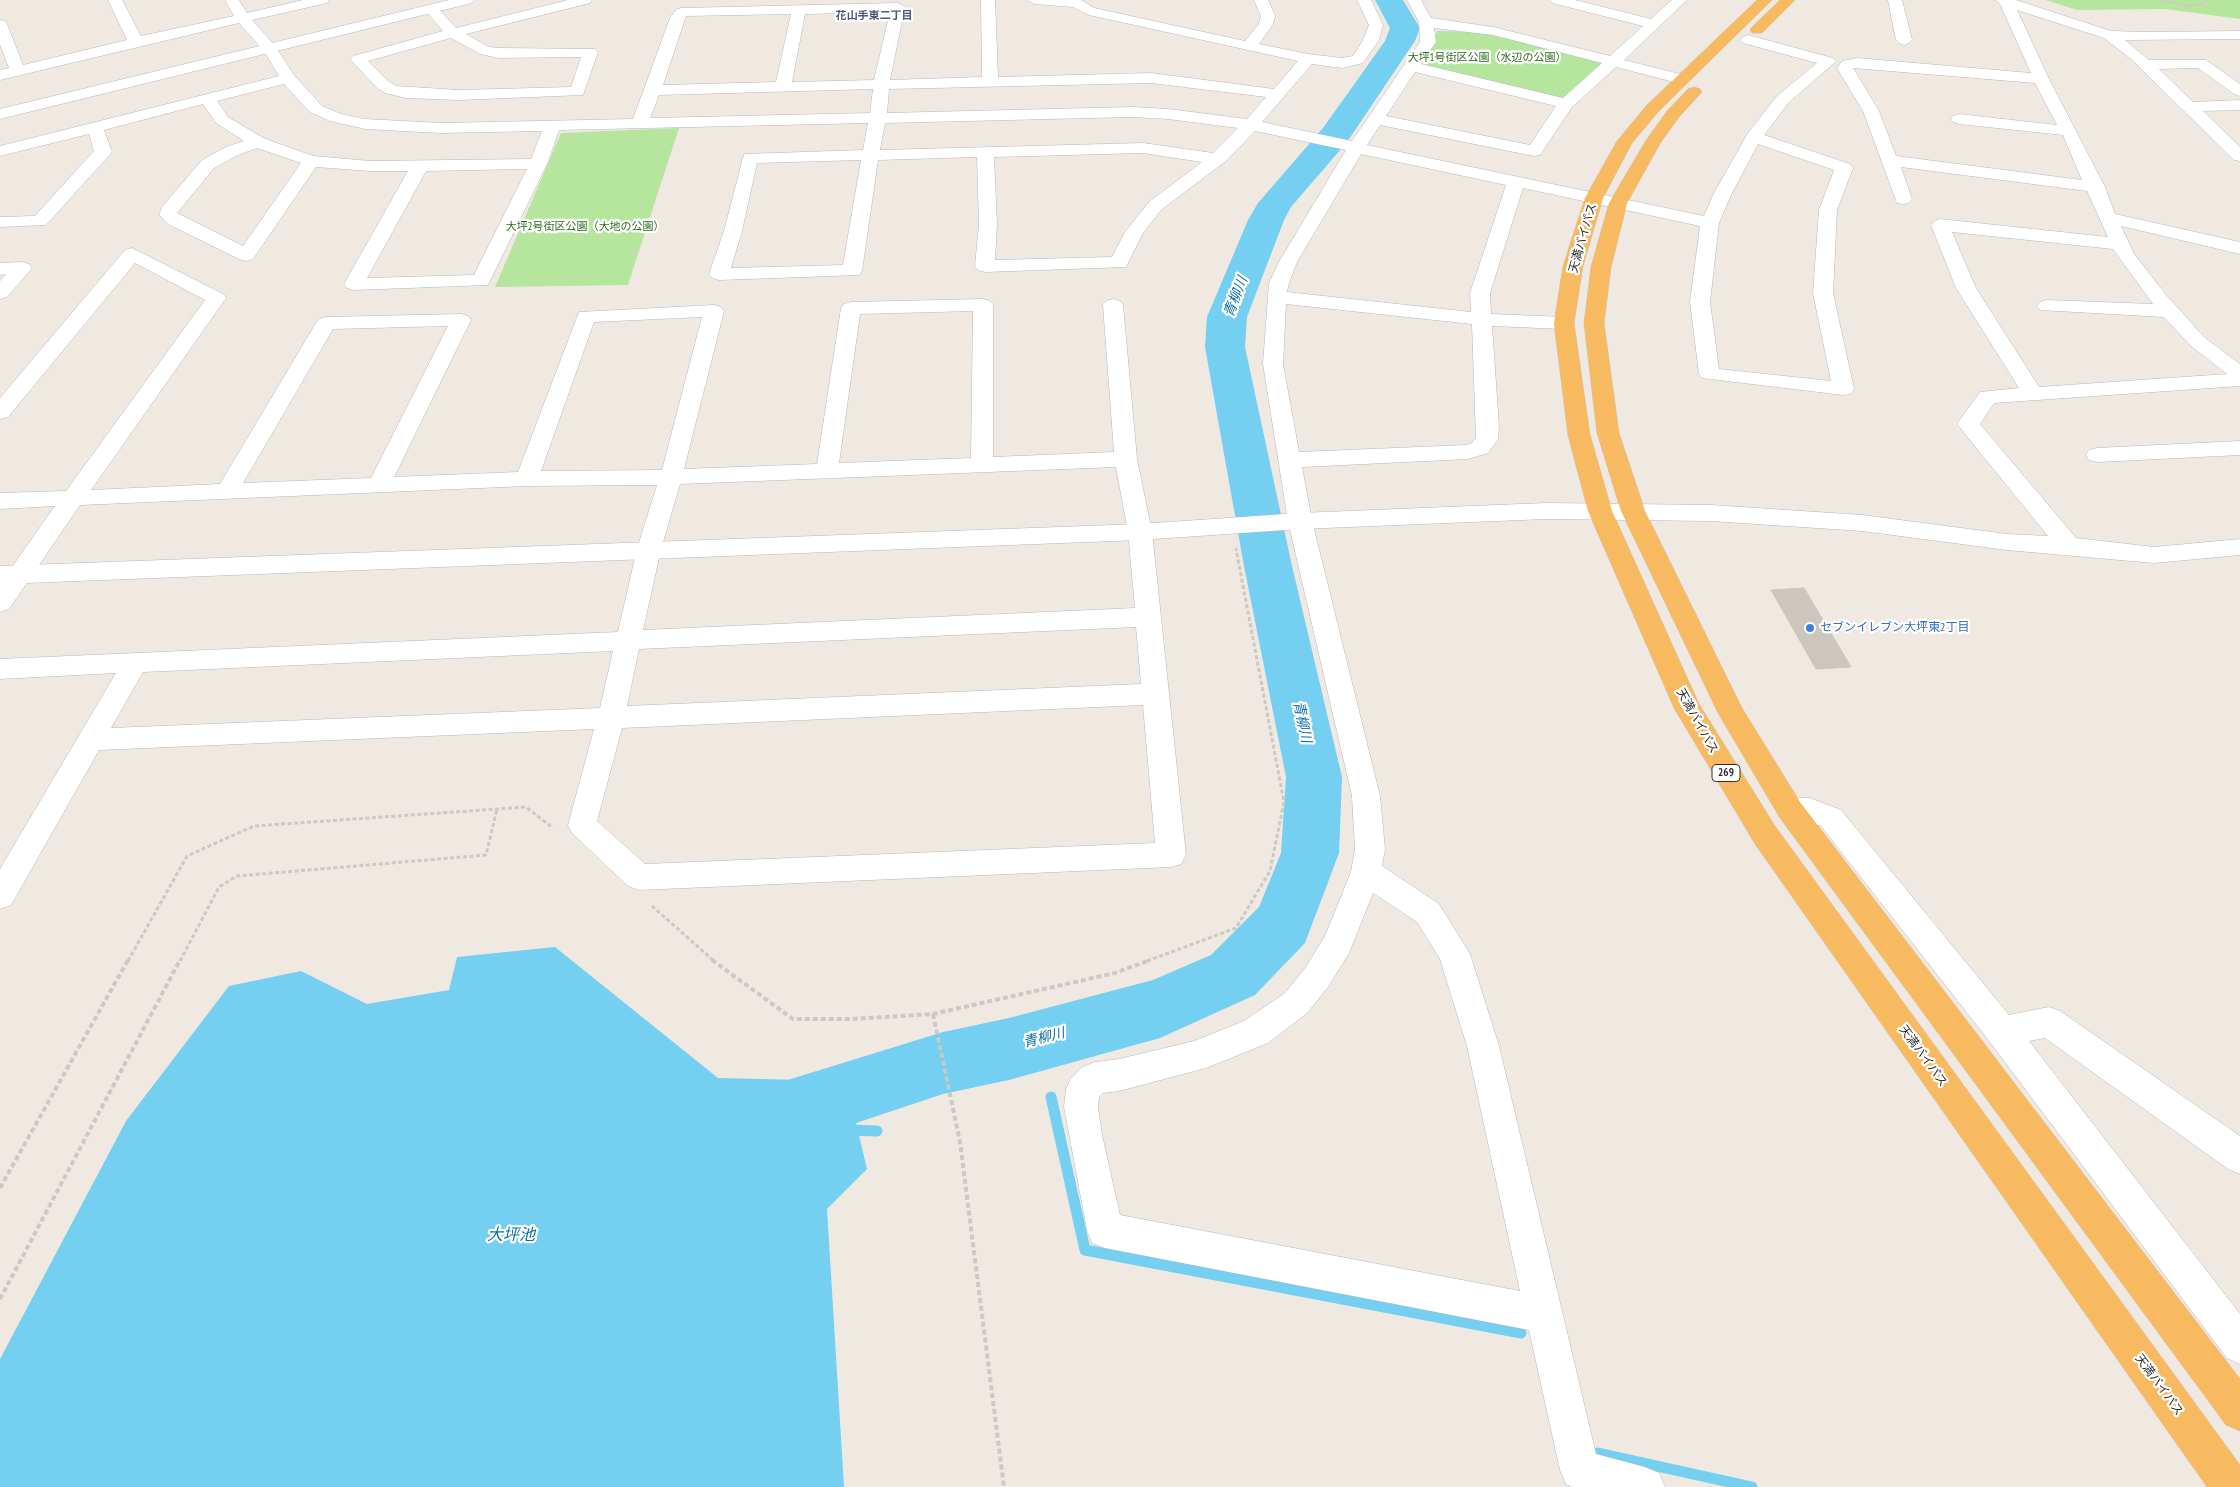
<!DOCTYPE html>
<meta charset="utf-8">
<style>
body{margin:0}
canvas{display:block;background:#efe9e1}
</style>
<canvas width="2240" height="1487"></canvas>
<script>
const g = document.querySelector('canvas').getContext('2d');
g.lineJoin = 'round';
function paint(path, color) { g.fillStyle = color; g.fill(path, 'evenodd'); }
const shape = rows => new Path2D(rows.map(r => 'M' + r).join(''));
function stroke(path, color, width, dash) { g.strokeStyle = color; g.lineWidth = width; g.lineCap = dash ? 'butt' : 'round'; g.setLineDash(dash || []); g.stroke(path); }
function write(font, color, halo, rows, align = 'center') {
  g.font = font + ' "PT Sans Narrow","Noto Sans JP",sans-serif'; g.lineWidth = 4.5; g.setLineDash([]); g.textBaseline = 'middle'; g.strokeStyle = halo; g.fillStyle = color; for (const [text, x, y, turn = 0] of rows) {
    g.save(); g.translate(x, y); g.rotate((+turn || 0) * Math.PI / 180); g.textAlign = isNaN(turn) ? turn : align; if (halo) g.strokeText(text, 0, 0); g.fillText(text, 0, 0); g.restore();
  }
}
const green = shape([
 [2046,0,2240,0,2240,19,2166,9,2077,10],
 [1437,31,1486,32,1604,64,1560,100,1423,67],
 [679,128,628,285,495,287,561,133]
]);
const water = shape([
 [555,947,718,1078,846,1081,867,1169,827,1209,844,1487,0,1487,0,1359,126,1121,229,986,301,971,367,1004,449,990,457,957]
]);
const stream = shape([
 [1051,1097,1085,1250,1521,1333],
 [847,1130,877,1131],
 [1598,1453,1752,1487]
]);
const river = shape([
 [1375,0,1403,0,1420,28,1415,41,1347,142,1291,207,1284,220,1247,317,1245,347,1292,566,1342,777,1339,853,1305,943,1255,995,1160,1038,1009,1080,943,1094,778,1149,754,1140,744,1116,754,1092,778,1083,943,1032,1009,1018,1153,980,1211,955,1259,907,1281,853,1286,777,1244,566,1205,347,1207,317,1248,220,1258,203,1323,128,1385,41,1390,28,1375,0]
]);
const building = shape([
 [1804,588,1851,667,1816,669,1771,590,1804,588]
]);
const pathFar3 = shape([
 [2159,0,2188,6,2202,4,2207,0]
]);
const pathFar2 = shape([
 [1236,548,1237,555]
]);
const pathFar1 = shape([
 [652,906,714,961],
 [128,961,187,856,254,826,526,807,553,828],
 [180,961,219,887,237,876,486,855,497,809],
 [1147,961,1236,928,1270,871,1284,802,1237,554]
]);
const path = shape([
 [712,960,793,1019,851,1019,933,1014,1115,973,1150,960],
 [933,1014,960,1142,1004,1487],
 [0,1188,128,960],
 [0,1299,180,960]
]);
const minor = shape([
 [108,0,122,0,141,36,234,16,225,0,239,0,247,13,303,0,329,0,327,3,252,20,275,46,294,75,322,106,341,114,365,119,441,123,633,119,670,18,677,9,682,8,898,3,905,7,890,80,982,77,981,0,995,0,998,77,1151,73,1274,89,1298,61,1089,15,1073,7,1034,4,1027,0,1081,0,1094,8,1245,41,1259,24,1261,16,1254,0,1268,0,1275,16,1273,24,1259,44,1308,54,1342,58,1353,56,1363,40,1369,25,1357,0,1371,0,1383,25,1379,40,1363,63,1342,68,1312,64,1262,122,1352,141,1420,42,1419,22,1407,0,1421,0,1431,18,1493,27,1610,56,1643,26,1552,3,1550,0,1575,0,1651,19,1672,0,1687,0,1624,60,1688,76,1690,79,1688,82,1682,84,1616,67,1572,107,1540,155,1534,156,1380,125,1367,145,1704,216,1713,195,1748,133,1777,96,1817,63,1743,43,1740,40,1743,37,1748,35,1833,58,1836,61,1833,64,1789,102,1764,135,1850,164,1853,168,1837,210,1833,293,1854,389,1851,394,1843,395,1702,378,1699,374,1690,302,1700,226,1523,188,1490,293,1491,314,1564,317,1571,319,1574,323,1571,327,1564,329,1492,326,1499,427,1498,439,1488,453,1468,459,1302,467,1312,521,1380,796,1385,849,1382,866,1439,904,1470,954,1499,1046,1596,1454,1645,1467,1659,1473,1665,1487,1572,1487,1566,1484,1560,1470,1529,1330,1105,1248,1092,1243,1087,1230,1064,1107,1066,1089,1071,1078,1083,1067,1095,1062,1119,1059,1194,1041,1244,1021,1285,993,1306,967,1325,936,1351,872,1355,849,1352,796,1288,521,1263,364,1269,283,1279,262,1346,150,1255,131,1227,160,1161,210,1143,233,1126,267,985,272,978,270,975,266,979,224,977,157,878,160,862,271,859,275,719,280,712,278,709,274,724,231,744,154,863,150,868,123,559,130,547,164,488,285,354,290,347,288,344,284,408,171,370,171,316,167,253,259,246,261,239,259,170,225,159,215,162,207,202,160,226,147,244,141,216,123,203,104,104,130,112,152,46,225,0,227,0,217,35,216,94,151,89,134,0,156,0,146,279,76,264,51,239,23,0,80,0,70,9,68,0,45,0,20,5,21,7,24,23,65,127,40,108,0],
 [890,12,874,80,792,82,805,14,890,12],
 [791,14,776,82,663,85,686,16,791,14],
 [1434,28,1493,35,1602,63,1563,98,1421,64,1436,42,1434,28],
 [1415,72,1556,106,1530,145,1386,116,1415,72],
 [1151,83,1266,97,1247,119,1168,109,1133,107,887,113,889,89,1151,83],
 [284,84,310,112,330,121,365,129,441,133,542,131,531,159,370,161,313,156,263,138,228,117,217,101,284,84],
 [873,89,870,113,650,118,659,95,873,89],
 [1133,117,1168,119,1238,128,1213,153,1143,143,880,150,885,123,1133,117],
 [1758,144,1834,170,1819,210,1813,293,1831,381,1719,369,1710,302,1719,223,1731,195,1758,144],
 [257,148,301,163,243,246,177,213,214,168,238,155,257,148],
 [1143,153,1202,162,1149,202,1125,232,1112,257,995,260,997,224,994,157,1143,153],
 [1361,154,1506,185,1470,293,1471,312,1287,292,1289,283,1297,262,1361,154],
 [861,160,843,265,731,268,742,231,757,163,861,160],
 [527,169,474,275,367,278,426,171,527,169],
 [1286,304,1472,324,1476,438,1472,443,1466,445,1299,452,1283,364,1286,304],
 [1373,893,1417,922,1440,959,1467,1046,1520,1291,1120,1215,1102,1135,1098,1107,1099,1097,1103,1093,1119,1091,1206,1068,1268,1043,1307,1013,1328,987,1349,953,1373,893],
 [568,0,592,0,590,3,466,34,489,47,499,48,595,49,598,52,583,95,459,100,406,98,385,93,376,87,350,59,353,56,443,31,424,9,426,6,436,6,456,28,568,0],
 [451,38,480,54,499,58,581,57,571,87,459,90,396,86,388,81,368,61,451,38],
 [1888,0,1902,0,1912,40,1909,43,1904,45,1899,43,1896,40,1888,0],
 [1995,0,2016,0,2111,31,2145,32,2240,31,2240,39,2125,40,2149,60,2206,60,2240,84,2240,96,2234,94,2198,68,2159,69,2193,102,2240,100,2240,110,2203,111,2240,147,2240,161,2234,160,2131,59,2104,38,2017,10,2049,79,2105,187,2115,214,2240,242,2240,254,2121,226,2134,254,2167,296,2204,337,2240,364,2240,386,1994,403,1980,424,2076,538,2154,547,2240,539,2240,555,2154,563,2007,550,1862,531,1854,529,1850,523,1854,517,1862,515,2007,534,2048,536,1957,424,1980,392,2019,388,1956,288,1931,225,1934,221,1940,219,2108,237,2087,191,1901,167,1912,199,1909,203,1903,204,1897,203,1863,111,1837,68,1842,61,1857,58,2031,73,2000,4,1995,0],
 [1853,68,2035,83,2057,125,1959,114,1953,116,1951,119,1953,122,1959,124,2063,135,2082,180,1896,156,1879,111,1853,68],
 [1952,232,2113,249,2153,304,2047,300,2040,302,2037,306,2040,310,2164,317,2190,345,2227,374,2039,387,1976,288,1952,232],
 [132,248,223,294,226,298,91,490,220,484,316,323,319,319,326,317,461,314,468,316,471,320,394,477,518,472,579,312,714,305,721,307,724,311,684,469,817,464,841,308,844,304,851,302,983,299,990,301,993,305,993,457,1114,452,1103,305,1106,301,1113,299,1120,301,1123,305,1137,459,1152,532,1186,855,1181,864,1171,867,639,890,628,886,572,833,568,825,594,729,99,750,11,905,0,909,0,869,116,673,0,679,0,659,618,632,637,549,657,485,527,486,80,505,9,609,0,612,0,584,55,506,0,509,0,493,66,491,205,300,135,263,8,417,0,419,0,398,125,250,132,248],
 [973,311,971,458,839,463,860,314,973,311],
 [702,317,662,470,541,471,594,322,702,317],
 [448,326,371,478,243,483,333,329,448,326],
 [1116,467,1128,532,1135,608,643,630,661,549,680,484,1116,467],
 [1136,627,1141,684,627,706,639,649,1136,627],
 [613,651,600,708,111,728,143,672,613,651],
 [1143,705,1155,843,645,864,597,821,622,728,1143,705],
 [22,262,29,264,32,268,7,297,0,299,0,281,6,274,0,275,0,263,22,262],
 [2240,441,2240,455,2097,462,2089,460,2086,455,2089,450,2097,448,2240,441],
 [1790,798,1810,798,1841,810,2009,1015,2049,1007,2060,1011,2240,1136,2240,1174,2228,1169,2045,1038,2029,1041,2240,1314,2240,1364,2227,1358,1990,1042,1821,826,1809,822,1790,822,1780,818,1776,810,1780,802,1790,798]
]);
const tertiary = shape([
 [449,0,474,0,472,3,0,119,0,109,449,0],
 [1546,503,1711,505,1862,515,1870,517,1874,523,1870,529,1862,531,1711,521,1546,519,1300,529,1140,540,0,584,0,566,1140,524,1300,513,1546,503]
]);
const trunk = shape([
 [1757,0,1772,0,1659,111,1632,143,1603,198,1583,266,1574,323,1590,435,1612,511,1699,704,1775,826,2240,1465,2240,1487,2207,1487,1755,844,1674,708,1588,511,1568,435,1554,323,1563,266,1585,198,1617,141,1647,105,1757,0],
 [1780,0,1795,0,1762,33,1752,33,1750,30,1752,27,1780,0],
 [1694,87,1700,89,1702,92,1679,117,1661,142,1627,203,1611,267,1604,323,1619,433,1645,511,1742,708,1800,802,2240,1379,2240,1431,2226,1425,1780,818,1718,713,1621,511,1597,433,1584,323,1591,267,1609,203,1645,142,1667,111,1688,89,1694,87]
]);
const markers = [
 [1810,628,5,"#3f7fe0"]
];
const farNeighbourhoodnames = [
 ["花山手東二丁目",874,16]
];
const farParknames = [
 ["大坪1号街区公園（水辺の公園）",1487,58],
 ["大坪2号街区公園（大地の公園）",585,227]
];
const shields = [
 [1726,773,28]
];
const shieldNames = [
 ["269",1726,773]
];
const streetNames = [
 ["天満バイパス",1583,238,-74],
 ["天満バイパス",1697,721,61],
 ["天満バイパス",1923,1056,54],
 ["天満バイパス",2159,1385,54]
];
const shopNames = [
 ["セブンイレブン大坪東2丁目",1820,628]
];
const waterNames = [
 ["青柳川",1236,297,-69],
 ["青柳川",1302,722,78],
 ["青柳川",1044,1038,-14]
];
const nearWaternames = [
 ["大坪池",511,1235]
];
paint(green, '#b6e59e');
paint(water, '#75cff0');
stroke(stream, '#75cff0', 11);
paint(river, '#75cff0');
paint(building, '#cbc7bf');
stroke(building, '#cbc5ba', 1);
stroke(minor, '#b4b7c1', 1);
stroke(tertiary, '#b4b7c1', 1);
stroke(trunk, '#c9c9c9', 1);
stroke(pathFar3, '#c9c9c9', 2, [2.5, 1]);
stroke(pathFar2, '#c9c9c9', 2.5, [3, 2]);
stroke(pathFar1, '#c9c9c9', 3, [4, 2.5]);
stroke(path, '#c9c9c9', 4, [5, 3]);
paint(minor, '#fff');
paint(tertiary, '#fff');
paint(trunk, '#f8ba60');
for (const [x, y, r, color] of markers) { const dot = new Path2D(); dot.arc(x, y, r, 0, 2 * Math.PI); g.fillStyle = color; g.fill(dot); stroke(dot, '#fff', 2); }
write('bold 11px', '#4d5680', '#fff', farNeighbourhoodnames);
write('11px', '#2c6e1b', '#fff', farParknames);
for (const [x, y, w] of shields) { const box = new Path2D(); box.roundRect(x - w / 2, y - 8.5, w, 17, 4); g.fillStyle = '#fff'; g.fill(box); stroke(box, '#2e2e2e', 1); }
write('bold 11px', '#2e2e2e', null, shieldNames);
write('12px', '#2e2e2e', '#fff', streetNames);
write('12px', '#366cbe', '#fff', shopNames, 'left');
write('italic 14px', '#0d6fa3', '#fff', waterNames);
write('italic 16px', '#0d6fa3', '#fff', nearWaternames);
</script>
